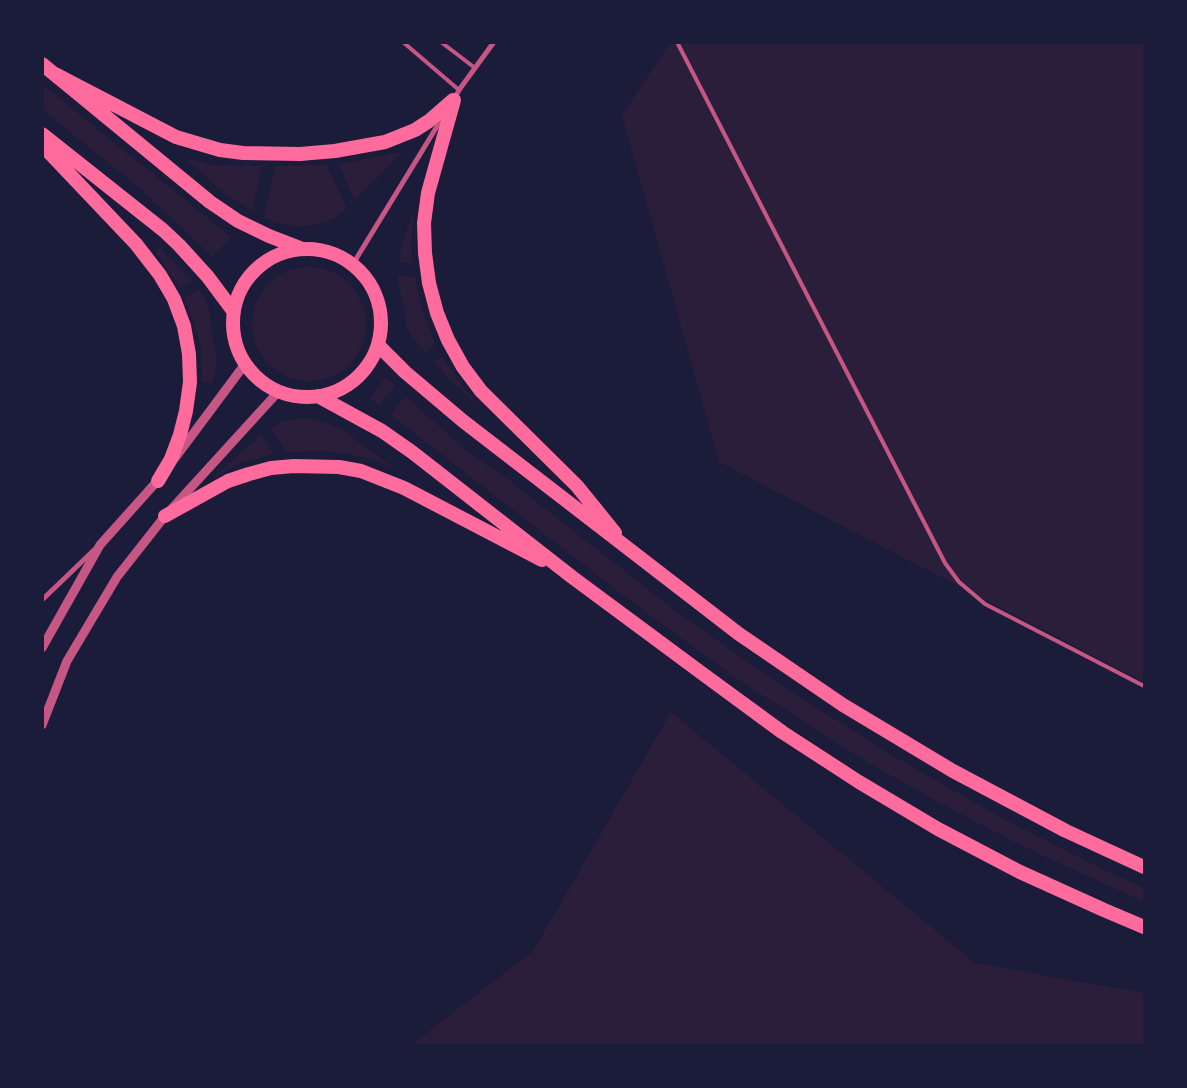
<!DOCTYPE html>
<style>
body{margin:0}
#map{position:relative;width:1187px;height:1088px;overflow:hidden;background:#1b1b3a;font-family:"Work Sans",sans-serif}
canvas{display:block}
.frame{position:absolute;inset:0;border:44px solid #1b1b3a;pointer-events:none}
</style>
<div id="map">
<canvas width="1187" height="1088"></canvas>
<div class="frame"></div>
</div>
<script>
const g = document.querySelector('canvas').getContext('2d');
g.lineJoin = 'round';
function paint(path, color) { g.fillStyle = color; g.fill(path, 'evenodd'); }
const shape = rows => new Path2D(rows.map(r => 'M' + r).join(''));
function stroke(path, color, width, dash) { g.strokeStyle = color; g.lineWidth = width; g.lineCap = dash ? 'butt' : 'round'; g.setLineDash(dash || []); g.stroke(path); }
const green = shape([
 [670,43,1144,43,1144,682,719,462,622,115],
 [42,84,231,237,213,257,138,187,43,110],
 [402,152,355,200,338,164],
 [185,158,213,165,262,166,252,211,219,189],
 [327,165,347,209,334,218,320,224,305,226,291,226,277,223,264,217,275,166],
 [414,210,411,241,412,263,399,263,403,241],
 [159,247,192,281,180,288,155,251],
 '252 324a57 57 0 1 1 114 0a57 57 0 1 1-114 0Z',
 [398,276,415,277,422,309,435,343,426,353,413,339,406,328,404,304,398,284],
 [199,289,207,302,210,313,213,342,217,358,216,370,212,383,202,382,201,347,193,320,184,298],
 [442,356,462,386,485,412,452,382,434,362],
 [386,377,395,386,379,405,369,398],
 [405,396,466,450,506,478,678,613,782,686,895,757,1002,818,1103,869,1144,888,1144,902,1018,844,942,804,867,762,736,678,624,596,391,415],
 [296,419,310,419,328,423,344,431,395,469,371,459,347,454,322,451,286,452,270,428,281,422],
 [261,435,274,454,240,463,209,481],
 [671,712,975,963,1144,993,1144,1045,411,1045,533,951]
]);
const service = shape([
 [403,42,459,90],
 [441,42,475,68],
 [677,42,945,563,959,582,985,604,1144,686]
]);
const minor = shape([
 [454,100,459,90,494,42],
 [353,264,444,115],
 [42,600,94,550]
]);
const tertiary = shape([
 [175,458,245,364],
 [42,648,100,545,160,478],
 [42,725,67,661,117,577,165,516,279,391]
]);
const trunk = shape([
 [42,64,210,202,238,221,269,236,300,248],
 [55,74,176,137,220,150,243,153,300,154,335,151,385,142,415,130,429,121,453,100],
 [454,100,428,193,424,223,425,253,429,283,437,313,448,340,463,367,481,391,577,486,615,533],
 [42,134,163,230,179,245,208,277,234,312],
 [42,145,136,244,160,275,174,299,184,326,189,354,190,382,186,411,180,435,171,459,158,481],
 '233 323a74 74 0 1 1 148 0a74 74 0 1 1-148 0Z',
 [378,345,405,372,463,421,739,634,843,705,953,771,1066,831,1144,867],
 [318,396,382,431,412,452,572,577,707,677,782,732,859,782,938,829,1020,872,1104,910,1144,927],
 [165,516,228,481,249,474,271,468,294,466,339,467,361,471,404,488,542,560]
]);
paint(green, '#2a1e3b');
stroke(service, '#c65784', 4);
stroke(minor, '#c65784', 5);
stroke(tertiary, '#c65784', 9);
stroke(trunk, '#ff6b9d', 14);
</script>
